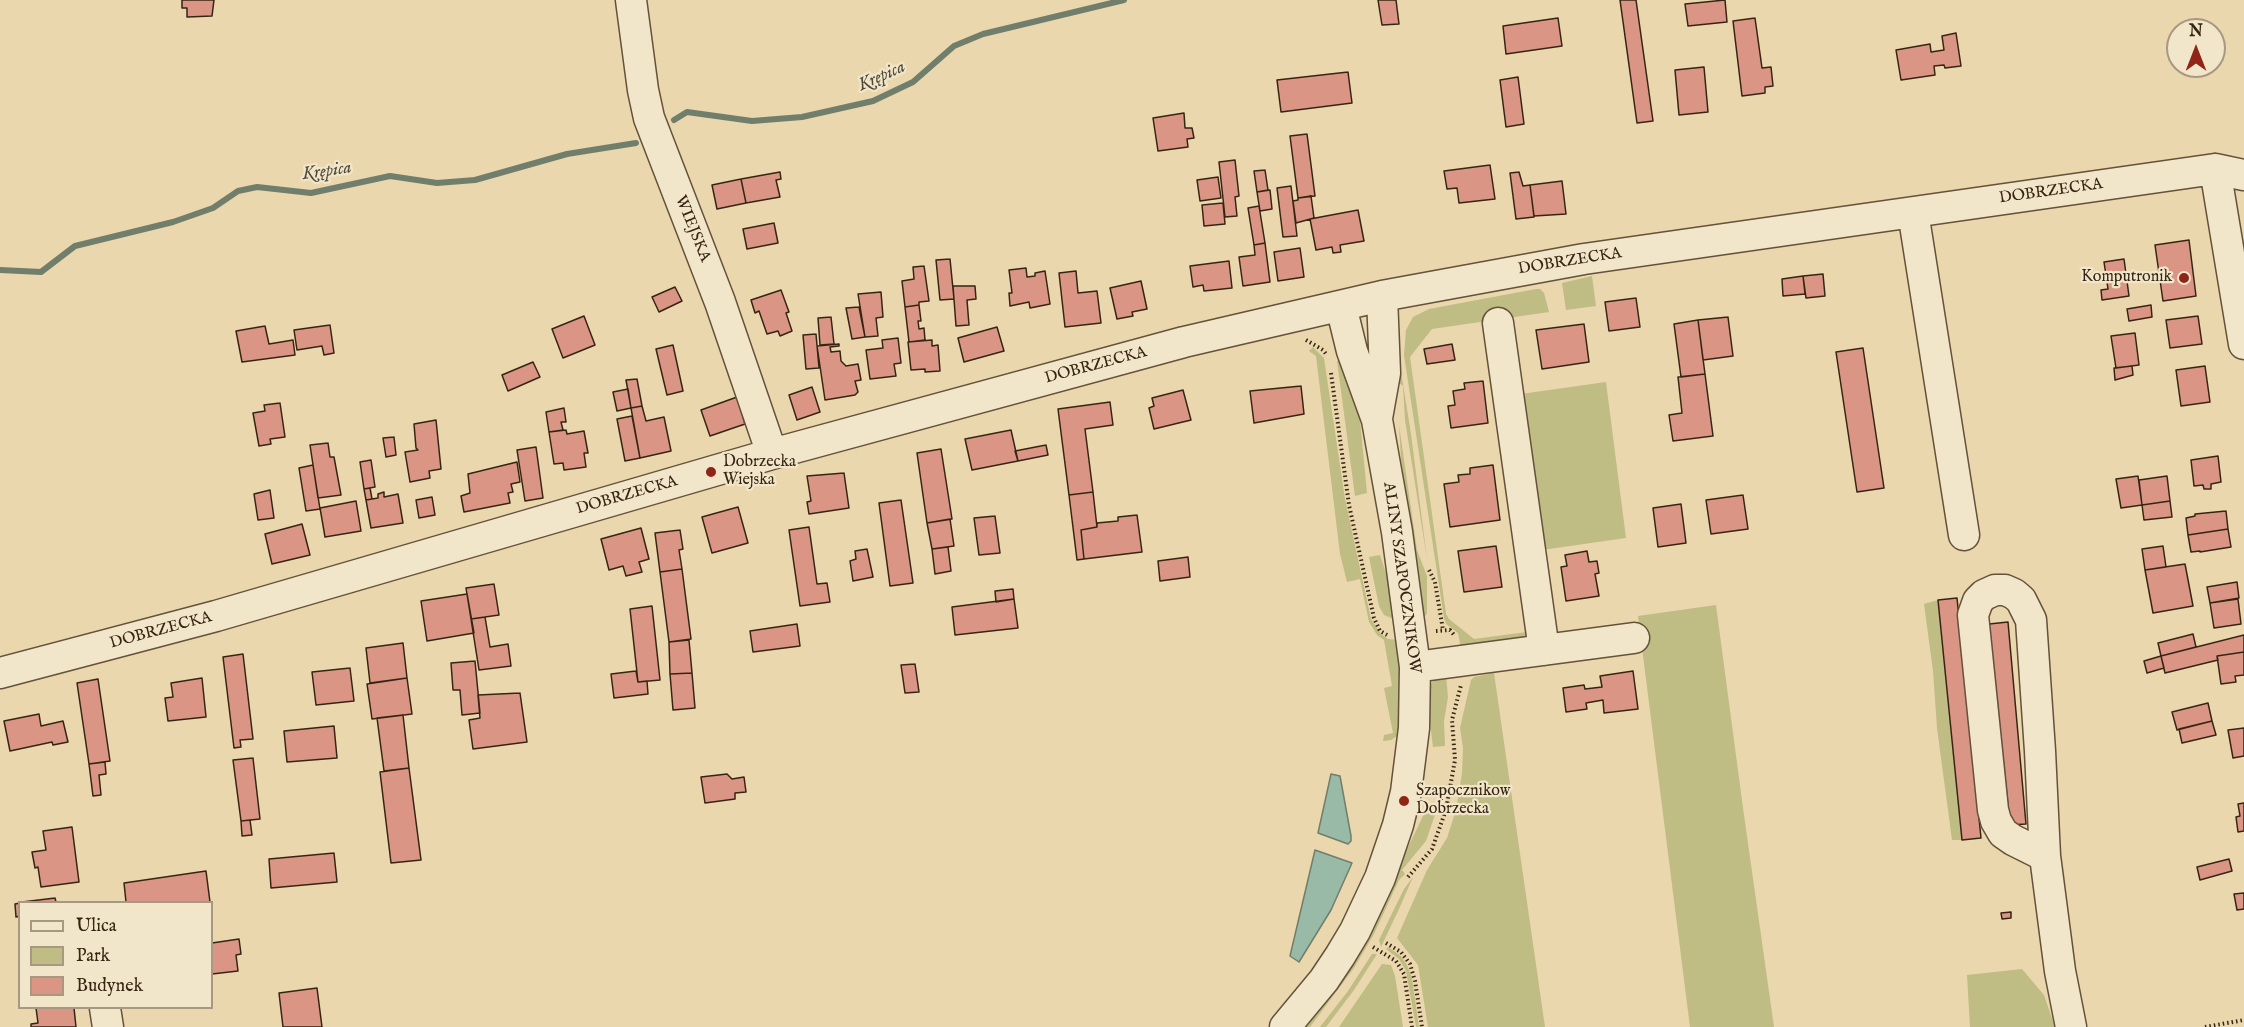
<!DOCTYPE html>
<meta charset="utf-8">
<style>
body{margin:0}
#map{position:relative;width:2244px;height:1027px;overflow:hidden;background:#ead7ad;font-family:"IM FELL English",serif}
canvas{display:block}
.legend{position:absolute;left:18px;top:901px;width:195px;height:108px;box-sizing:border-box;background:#f1e5ca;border:2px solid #a79881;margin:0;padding:8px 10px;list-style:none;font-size:18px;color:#372513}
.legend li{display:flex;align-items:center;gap:12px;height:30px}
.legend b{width:30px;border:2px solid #a79881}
.north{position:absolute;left:2166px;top:18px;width:60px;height:60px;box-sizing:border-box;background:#f1e5ca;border:2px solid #a79881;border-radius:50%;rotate:0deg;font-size:16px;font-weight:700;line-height:24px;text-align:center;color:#372513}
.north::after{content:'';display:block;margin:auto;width:21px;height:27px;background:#8f2418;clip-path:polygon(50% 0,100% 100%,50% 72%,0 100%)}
</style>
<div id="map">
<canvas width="2244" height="1027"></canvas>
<ul class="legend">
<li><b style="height:8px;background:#f1e5ca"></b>Ulica</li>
<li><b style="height:16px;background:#bfbc84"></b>Park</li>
<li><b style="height:16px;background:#da9585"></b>Budynek</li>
</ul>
<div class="north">N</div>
</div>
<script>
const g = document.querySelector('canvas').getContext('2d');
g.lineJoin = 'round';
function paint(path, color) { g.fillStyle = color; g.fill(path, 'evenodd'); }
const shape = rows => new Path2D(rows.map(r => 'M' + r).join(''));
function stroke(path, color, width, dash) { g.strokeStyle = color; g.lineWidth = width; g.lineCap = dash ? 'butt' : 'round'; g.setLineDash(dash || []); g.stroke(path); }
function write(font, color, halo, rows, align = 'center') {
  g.font = font + ' "IM FELL English",serif'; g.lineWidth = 4.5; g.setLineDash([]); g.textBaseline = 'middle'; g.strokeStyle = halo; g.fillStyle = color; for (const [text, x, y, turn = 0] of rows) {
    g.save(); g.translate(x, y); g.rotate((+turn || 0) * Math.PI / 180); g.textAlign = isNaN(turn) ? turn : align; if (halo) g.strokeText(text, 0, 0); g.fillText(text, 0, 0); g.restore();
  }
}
const green = shape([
 [1592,276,1596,306,1566,310,1562,283],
 [1536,289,1540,289,1544,293,1549,312,1432,329,1410,357,1446,614,1449,619,1474,639,1527,632,1526,638,1461,648,1458,633,1446,624,1444,618,1404,355,1406,330,1413,317,1429,309],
 [1313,347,1324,358,1345,499,1371,619,1381,634,1388,639,1399,640,1402,658,1400,734,1391,740,1383,741,1384,735,1393,733,1384,688,1392,686,1384,640,1377,635,1369,622,1360,579,1347,582,1340,554,1316,356,1309,351],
 [1398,353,1411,434,1427,559,1405,420,1403,386,1398,382],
 [1347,360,1360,420,1367,493,1355,496,1337,361],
 [1606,382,1626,538,1542,550,1521,394],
 [1399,425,1417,550,1427,576,1427,613,1425,616,1421,616,1401,459],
 [1380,555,1396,605,1394,619,1384,615,1379,606,1369,557],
 [1938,600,1962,840,1952,840,1937,728,1933,671,1924,604],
 [1716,605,1743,808,1774,1027,1690,1027,1638,616],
 [1494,673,1545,1027,1428,1027,1418,965,1397,938,1427,870,1447,838,1456,810,1462,773,1463,748,1460,728,1471,680,1474,677],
 [1446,675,1448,697,1444,721,1445,746,1433,747,1428,707,1429,688,1433,681],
 [1425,806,1437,809,1426,841,1402,870,1405,874,1399,880,1374,934,1354,968,1310,1027,1302,1027,1399,866,1423,816],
 [1413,877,1399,909,1381,947,1379,940,1404,889],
 [1388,947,1401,956,1407,965,1412,978,1419,1027,1416,1027,1406,971,1399,959,1386,949],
 [1372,954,1377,954,1354,990,1326,1027,1320,1027,1348,991],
 [1382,964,1391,965,1395,976,1403,1027,1339,1027],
 [2022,969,2044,995,2055,1027,1970,1027,1967,975]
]);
const water = shape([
 [1331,774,1340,776,1351,836,1351,841,1348,844,1318,833,1331,774],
 [1315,850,1352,863,1331,910,1299,962,1290,956,1315,850]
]);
const stream = shape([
 [674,120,687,112,752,121,802,117,873,101,913,82,954,46,983,34,1124,0],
 [0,270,41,272,75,246,173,222,213,208,238,191,257,187,311,193,390,176,437,183,475,180,567,154,636,143]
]);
const building = shape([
 [182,0,214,0,212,16,187,17,187,8,182,8,182,0],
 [1378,0,1396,0,1399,24,1382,25,1378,0],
 [1620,0,1636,0,1653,121,1637,123,1620,0],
 [1725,0,1727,22,1688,26,1685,4,1725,0],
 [1558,18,1562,46,1506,54,1503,26,1558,18],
 [1755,18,1762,68,1771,67,1773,86,1765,87,1765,93,1742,96,1733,21,1755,18],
 [1956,33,1961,66,1945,68,1944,65,1934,66,1935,75,1901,80,1896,50,1930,44,1931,52,1944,50,1942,36,1956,33],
 [1704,67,1708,112,1679,115,1675,70,1704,67],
 [1348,72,1352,103,1281,112,1277,80,1348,72],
 [1518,77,1524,124,1506,127,1500,80,1518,77],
 [1184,113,1185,128,1192,128,1194,138,1187,139,1188,147,1158,151,1153,118,1184,113],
 [1307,134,1315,196,1298,198,1290,136,1307,134],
 [1235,160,1239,196,1235,197,1237,216,1225,217,1219,162,1235,160],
 [1490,165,1495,199,1459,203,1457,188,1447,189,1444,171,1490,165],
 [1265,170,1268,190,1257,192,1254,171,1265,170],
 [780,172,781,179,776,180,780,197,746,203,741,179,780,172],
 [1519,172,1523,186,1530,185,1534,217,1516,219,1510,173,1519,172],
 [1218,177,1221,198,1200,201,1197,180,1218,177],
 [741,179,746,203,717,209,712,185,741,179],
 [1562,181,1566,214,1534,216,1530,185,1562,181],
 [1291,186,1297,236,1283,237,1277,188,1291,186],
 [1270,190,1272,209,1260,211,1257,192,1270,190],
 [1311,196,1314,218,1296,223,1293,201,1298,200,1298,198,1311,196],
 [1223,203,1225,224,1204,226,1202,205,1223,203],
 [1259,206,1265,243,1254,245,1248,208,1259,206],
 [1358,210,1364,241,1340,245,1341,252,1333,253,1332,247,1316,250,1310,219,1358,210],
 [774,223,778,243,747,249,743,229,774,223],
 [2189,240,2196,296,2163,301,2155,245,2189,240],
 [1265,243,1270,282,1243,286,1239,257,1255,255,1254,245,1265,243],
 [1300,248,1304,277,1278,281,1274,252,1300,248],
 [950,259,954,299,940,300,936,260,950,259],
 [2124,259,2129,296,2102,300,2101,290,2108,289,2104,262,2124,259],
 [1229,261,1232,288,1204,291,1203,285,1193,287,1190,266,1229,261],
 [924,266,929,301,919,302,919,305,905,307,902,281,914,279,913,267,924,266],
 [1026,268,1027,277,1035,276,1035,273,1045,271,1050,304,1030,308,1029,302,1010,306,1009,293,1012,293,1009,270,1026,268],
 [1076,271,1078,293,1097,291,1101,323,1065,327,1059,273,1076,271],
 [1823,274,1825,296,1806,298,1803,276,1823,274],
 [1803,276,1805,294,1783,296,1782,279,1803,276],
 [1141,281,1147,309,1132,312,1133,316,1117,319,1110,288,1141,281],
 [953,286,975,286,976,299,967,300,969,325,956,326,953,286],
 [675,287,682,301,659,312,652,297,675,287],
 [781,290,789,312,786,313,792,331,780,336,778,331,767,334,759,311,755,313,751,300,781,290],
 [881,292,883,317,876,318,878,336,865,337,858,294,881,292],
 [1636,298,1640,327,1609,331,1605,302,1636,298],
 [919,305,921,321,918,321,919,329,924,328,925,340,909,342,905,307,919,305],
 [2151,305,2152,317,2129,321,2127,309,2151,305],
 [859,307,865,337,852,339,846,308,859,307],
 [584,316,595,345,563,358,552,329,584,316],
 [2198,316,2202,344,2170,348,2166,320,2198,316],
 [831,317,834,344,820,345,818,318,831,317],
 [1728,317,1733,356,1703,360,1698,320,1728,317],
 [1698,320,1705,374,1681,377,1674,324,1698,320],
 [1584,324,1589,362,1542,369,1536,330,1584,324],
 [330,325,334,353,324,355,322,346,297,350,294,330,330,325],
 [265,326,269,344,293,340,295,355,242,362,236,331,265,326],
 [997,327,1004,351,964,362,958,338,997,327],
 [2135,333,2139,365,2116,368,2111,336,2135,333],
 [816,334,819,368,806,369,803,335,816,334],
 [898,338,901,363,894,364,896,376,870,379,866,350,883,348,882,340,898,338],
 [932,340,932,346,938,345,940,371,925,372,925,369,911,370,908,342,932,340],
 [839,344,839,346,830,347,831,352,840,351,841,361,846,366,858,364,861,380,855,381,858,392,855,395,825,400,817,346,839,344],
 [1452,344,1455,360,1427,364,1424,349,1452,344],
 [673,345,683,391,667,395,656,349,673,345],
 [1863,348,1884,488,1857,492,1836,352,1863,348],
 [533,362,540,377,508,391,502,375,533,362],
 [2132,366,2133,375,2115,380,2114,368,2132,366],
 [2205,366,2210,402,2181,406,2176,370,2205,366],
 [1705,374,1713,436,1673,441,1669,415,1682,413,1678,377,1705,374],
 [637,379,642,406,631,408,626,380,637,379],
 [1483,381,1488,423,1451,428,1448,406,1455,405,1453,391,1465,389,1464,383,1483,381],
 [1301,386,1304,414,1254,423,1250,391,1301,386],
 [812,387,820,412,797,420,789,395,812,387],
 [628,389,631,408,617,411,613,392,628,389],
 [1183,390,1191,420,1154,429,1149,408,1154,406,1152,398,1183,390],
 [737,397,745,424,710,436,701,410,737,397],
 [1110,402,1113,425,1085,429,1093,492,1069,495,1058,409,1110,402],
 [280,403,285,437,270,439,271,444,259,446,253,413,265,411,264,405,280,403],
 [642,406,646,421,664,417,671,451,640,458,631,408,642,406],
 [564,408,566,422,561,422,563,430,549,432,546,412,564,408],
 [632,416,640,458,625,461,617,419,632,416],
 [436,420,441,469,429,471,430,478,410,482,405,452,418,450,416,448,414,424,436,420],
 [566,430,567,434,584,431,588,453,584,453,586,467,564,470,563,463,554,464,549,432,566,430],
 [1011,430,1018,461,972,470,965,439,1011,430],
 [394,437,396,455,386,457,383,438,394,437],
 [328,443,330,457,334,457,341,495,318,498,310,445,328,443],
 [1046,445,1048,455,1018,461,1015,451,1046,445],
 [536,447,543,498,525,501,517,450,536,447],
 [941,449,952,519,927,523,917,453,941,449],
 [2218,456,2221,482,2211,484,2211,489,2204,489,2203,485,2194,486,2191,460,2218,456],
 [371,460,375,487,364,489,360,462,371,460],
 [517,462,520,482,511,484,513,492,508,493,510,503,464,512,461,496,470,493,468,474,517,462],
 [313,465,320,509,306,511,299,468,313,465],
 [1493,465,1500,520,1450,527,1444,484,1459,482,1458,475,1470,474,1470,468,1493,465],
 [844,473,849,508,809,514,807,502,811,501,807,476,844,473],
 [2138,476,2142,505,2121,508,2116,479,2138,476],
 [2167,476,2170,501,2142,505,2139,480,2167,476],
 [370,488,372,499,366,500,364,489,370,488],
 [270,490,274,518,258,520,254,494,270,490],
 [384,492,384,497,398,494,403,523,371,528,366,500,378,498,378,494,384,492],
 [1093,492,1097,527,1081,530,1084,559,1077,560,1069,495,1093,492],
 [1743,495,1748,529,1711,534,1706,500,1743,495],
 [432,497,435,515,419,518,416,500,432,497],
 [901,500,913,583,890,586,879,503,901,500],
 [356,501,361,531,325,537,320,508,356,501],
 [2170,501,2172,517,2144,520,2142,505,2170,501],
 [1681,504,1686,543,1658,547,1653,508,1681,504],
 [738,507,748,543,712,553,702,517,738,507],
 [2226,511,2228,529,2188,535,2186,518,2195,516,2195,514,2226,511],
 [1137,515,1142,552,1084,559,1081,530,1097,527,1097,523,1118,521,1118,517,1137,515],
 [995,516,1000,553,979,555,974,518,995,516],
 [950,519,954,546,932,549,927,523,950,519],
 [302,524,310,555,272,564,265,534,302,524],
 [809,527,817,584,827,583,830,602,800,606,789,530,809,527],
 [641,528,649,559,639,562,642,572,626,576,623,566,609,570,601,539,641,528],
 [2228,529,2231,547,2200,552,2200,551,2191,552,2188,535,2228,529],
 [680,530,683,549,679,550,682,569,660,572,655,533,680,530],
 [1496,546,1502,587,1464,592,1458,551,1496,546],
 [2163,546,2166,567,2145,570,2142,549,2163,546],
 [948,547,951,571,935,574,932,549,948,547],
 [867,549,873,577,853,581,850,561,856,559,855,551,867,549],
 [1587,551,1589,562,1597,561,1599,573,1595,574,1599,596,1566,601,1561,567,1567,566,1565,555,1587,551],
 [1188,557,1190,577,1160,581,1158,561,1188,557],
 [2185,564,2193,606,2153,613,2145,570,2185,564],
 [682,569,691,639,669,642,660,572,682,569],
 [2237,582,2239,598,2210,603,2207,587,2237,582],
 [494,584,499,615,471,619,466,588,494,584],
 [1013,589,1014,599,996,602,995,591,1013,589],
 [467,594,474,633,427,641,421,601,467,594],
 [1957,598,1981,838,1962,840,1938,600,1957,598],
 [1014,599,1018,628,955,635,952,607,1014,599],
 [2238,599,2241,624,2214,628,2210,603,2238,599],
 [652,606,660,680,638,682,630,609,652,606],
 [485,617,490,647,508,644,511,666,479,670,471,619,485,617],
 [2008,622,2026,824,2010,825,1989,624,2008,622],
 [797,624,800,646,753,652,750,631,797,624],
 [2193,634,2196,647,2161,656,2158,643,2193,634],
 [2244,635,2244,652,2217,656,2218,660,2165,673,2161,656,2244,635],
 [689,640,692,673,670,674,669,642,689,640],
 [403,643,407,678,370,683,366,648,403,643],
 [2244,652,2244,675,2235,676,2236,682,2221,684,2217,656,2244,652],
 [243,654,253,739,240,740,241,747,234,748,223,657,243,654],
 [2161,656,2164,668,2147,673,2144,661,2161,656],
 [475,661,480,713,462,715,460,690,453,690,451,663,475,661],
 [915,664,919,692,905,693,901,665,915,664],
 [350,668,354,701,316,705,312,672,350,668],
 [636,671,638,682,647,681,648,694,614,698,611,674,636,671],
 [1633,671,1638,709,1604,713,1603,700,1586,703,1587,709,1566,712,1563,688,1584,685,1585,689,1602,687,1600,676,1633,671],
 [692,673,695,708,673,710,670,674,692,673],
 [202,678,206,717,168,721,165,698,173,697,171,683,202,678],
 [407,678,412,714,372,719,367,684,407,678],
 [98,679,110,761,89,764,77,683,98,679],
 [520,693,527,742,473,749,469,720,480,718,478,695,520,693],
 [2208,703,2212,721,2177,730,2172,712,2208,703],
 [39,714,41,726,63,721,68,742,53,745,52,742,10,751,4,721,39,714],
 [403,715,409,768,384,771,377,718,403,715],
 [2212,721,2216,735,2182,743,2179,729,2212,721],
 [334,726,337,758,287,762,284,731,334,726],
 [2244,728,2244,756,2233,758,2228,730,2244,728],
 [253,758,260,819,241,821,233,760,253,758],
 [105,762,106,774,99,775,101,795,93,796,89,764,105,762],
 [409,768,421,860,391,863,380,772,409,768],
 [727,774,732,779,744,777,746,792,735,793,735,799,705,803,701,777,727,774],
 [2244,803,2244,831,2238,832,2236,817,2240,816,2238,804,2244,803],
 [250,820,252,835,242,836,241,821,250,820],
 [72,827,79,882,41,887,38,867,35,868,32,852,46,850,43,831,72,827],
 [334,853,337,882,271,888,269,859,334,853],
 [2229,859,2232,871,2200,880,2197,867,2229,859],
 [206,871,210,902,126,902,124,883,206,871],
 [2244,893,2244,909,2237,910,2234,894,2244,893],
 [55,898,56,902,22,902,55,898],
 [20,903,20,916,16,917,15,904,20,903],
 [2011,912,2011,918,2002,919,2001,913,2011,912],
 [239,939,241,954,236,955,238,971,212,974,212,943,239,939],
 [317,988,322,1027,283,1027,279,993,317,988],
 [36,1008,74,1008,76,1027,31,1027,31,1024,38,1023,36,1008]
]);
const path = shape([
 [1306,340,1323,350,1326,354],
 [1331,373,1349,505,1374,618,1380,631,1387,635],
 [1429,570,1435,582,1443,630],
 [1436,631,1450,630,1455,636],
 [1408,877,1432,849,1446,810,1455,760,1452,720,1461,685],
 [1386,943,1401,952,1410,964,1415,981,1422,1027],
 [1373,947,1396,961,1404,974,1412,1027],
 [2205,1027,2244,1020]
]);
const minor = shape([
 [631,0,643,90,649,118,720,302,772,454],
 [2215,169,2244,344],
 [1913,212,1964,535],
 [1498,323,1544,650],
 [1377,418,1385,373,1382,296],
 [1415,667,1634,638],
 [0,673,216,616,772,454,1184,342,1382,296,1584,259,2215,169,2244,175],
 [2045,856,2013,840,2003,833,1996,821,1993,810,1973,615,1978,601,1984,595,1995,590,2005,590,2014,594,2021,600,2031,620,2040,751,2045,856,2060,971,2071,1027],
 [105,1008,108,1027],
 [1285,1027,1324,980,1340,956,1355,931,1380,878,1398,825,1406,792,1414,728,1415,667,1397,532,1377,420,1352,351,1341,306]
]);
const markers = [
 [2184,278,6,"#8f2418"],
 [711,472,6,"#8f2418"],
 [1404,801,6,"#8f2418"]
];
const streetNames = [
 ["DOBRZECKA",2051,192,-8],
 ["WIEJSKA",692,229,68],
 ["DOBRZECKA",1570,262,-9],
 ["DOBRZECKA",1096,366,-15],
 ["DOBRZECKA",627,496,-16],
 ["ALINY SZAPOCZNIKOW",1401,578,82],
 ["DOBRZECKA",161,631,-15]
];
const poiNames = [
 ["Komputronik",2172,278,"right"],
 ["Dobrzecka",723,463],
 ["Wiejska",723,481],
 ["Szapocznikow",1416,792],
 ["Dobrzecka",1416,810]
];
const waterNames = [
 ["Krępica",882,77,-24],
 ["Krępica",327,172,-8]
];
paint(green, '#bfbc84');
paint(water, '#98baa6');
stroke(water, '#717e6b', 1.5);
stroke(stream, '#717e6b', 6);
paint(building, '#da9585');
stroke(building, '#372513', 1.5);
stroke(minor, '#64523a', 33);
stroke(path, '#372513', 4, [1.5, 3]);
stroke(minor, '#f1e5ca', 30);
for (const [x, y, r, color] of markers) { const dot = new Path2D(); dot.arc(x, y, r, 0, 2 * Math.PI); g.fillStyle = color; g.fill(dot); stroke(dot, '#f1e5ca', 2); }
write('16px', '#372513', '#f1e5ca', streetNames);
write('16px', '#372513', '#f1e5ca', poiNames, 'left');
write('italic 18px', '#4f4a38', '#f1e5ca', waterNames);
</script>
